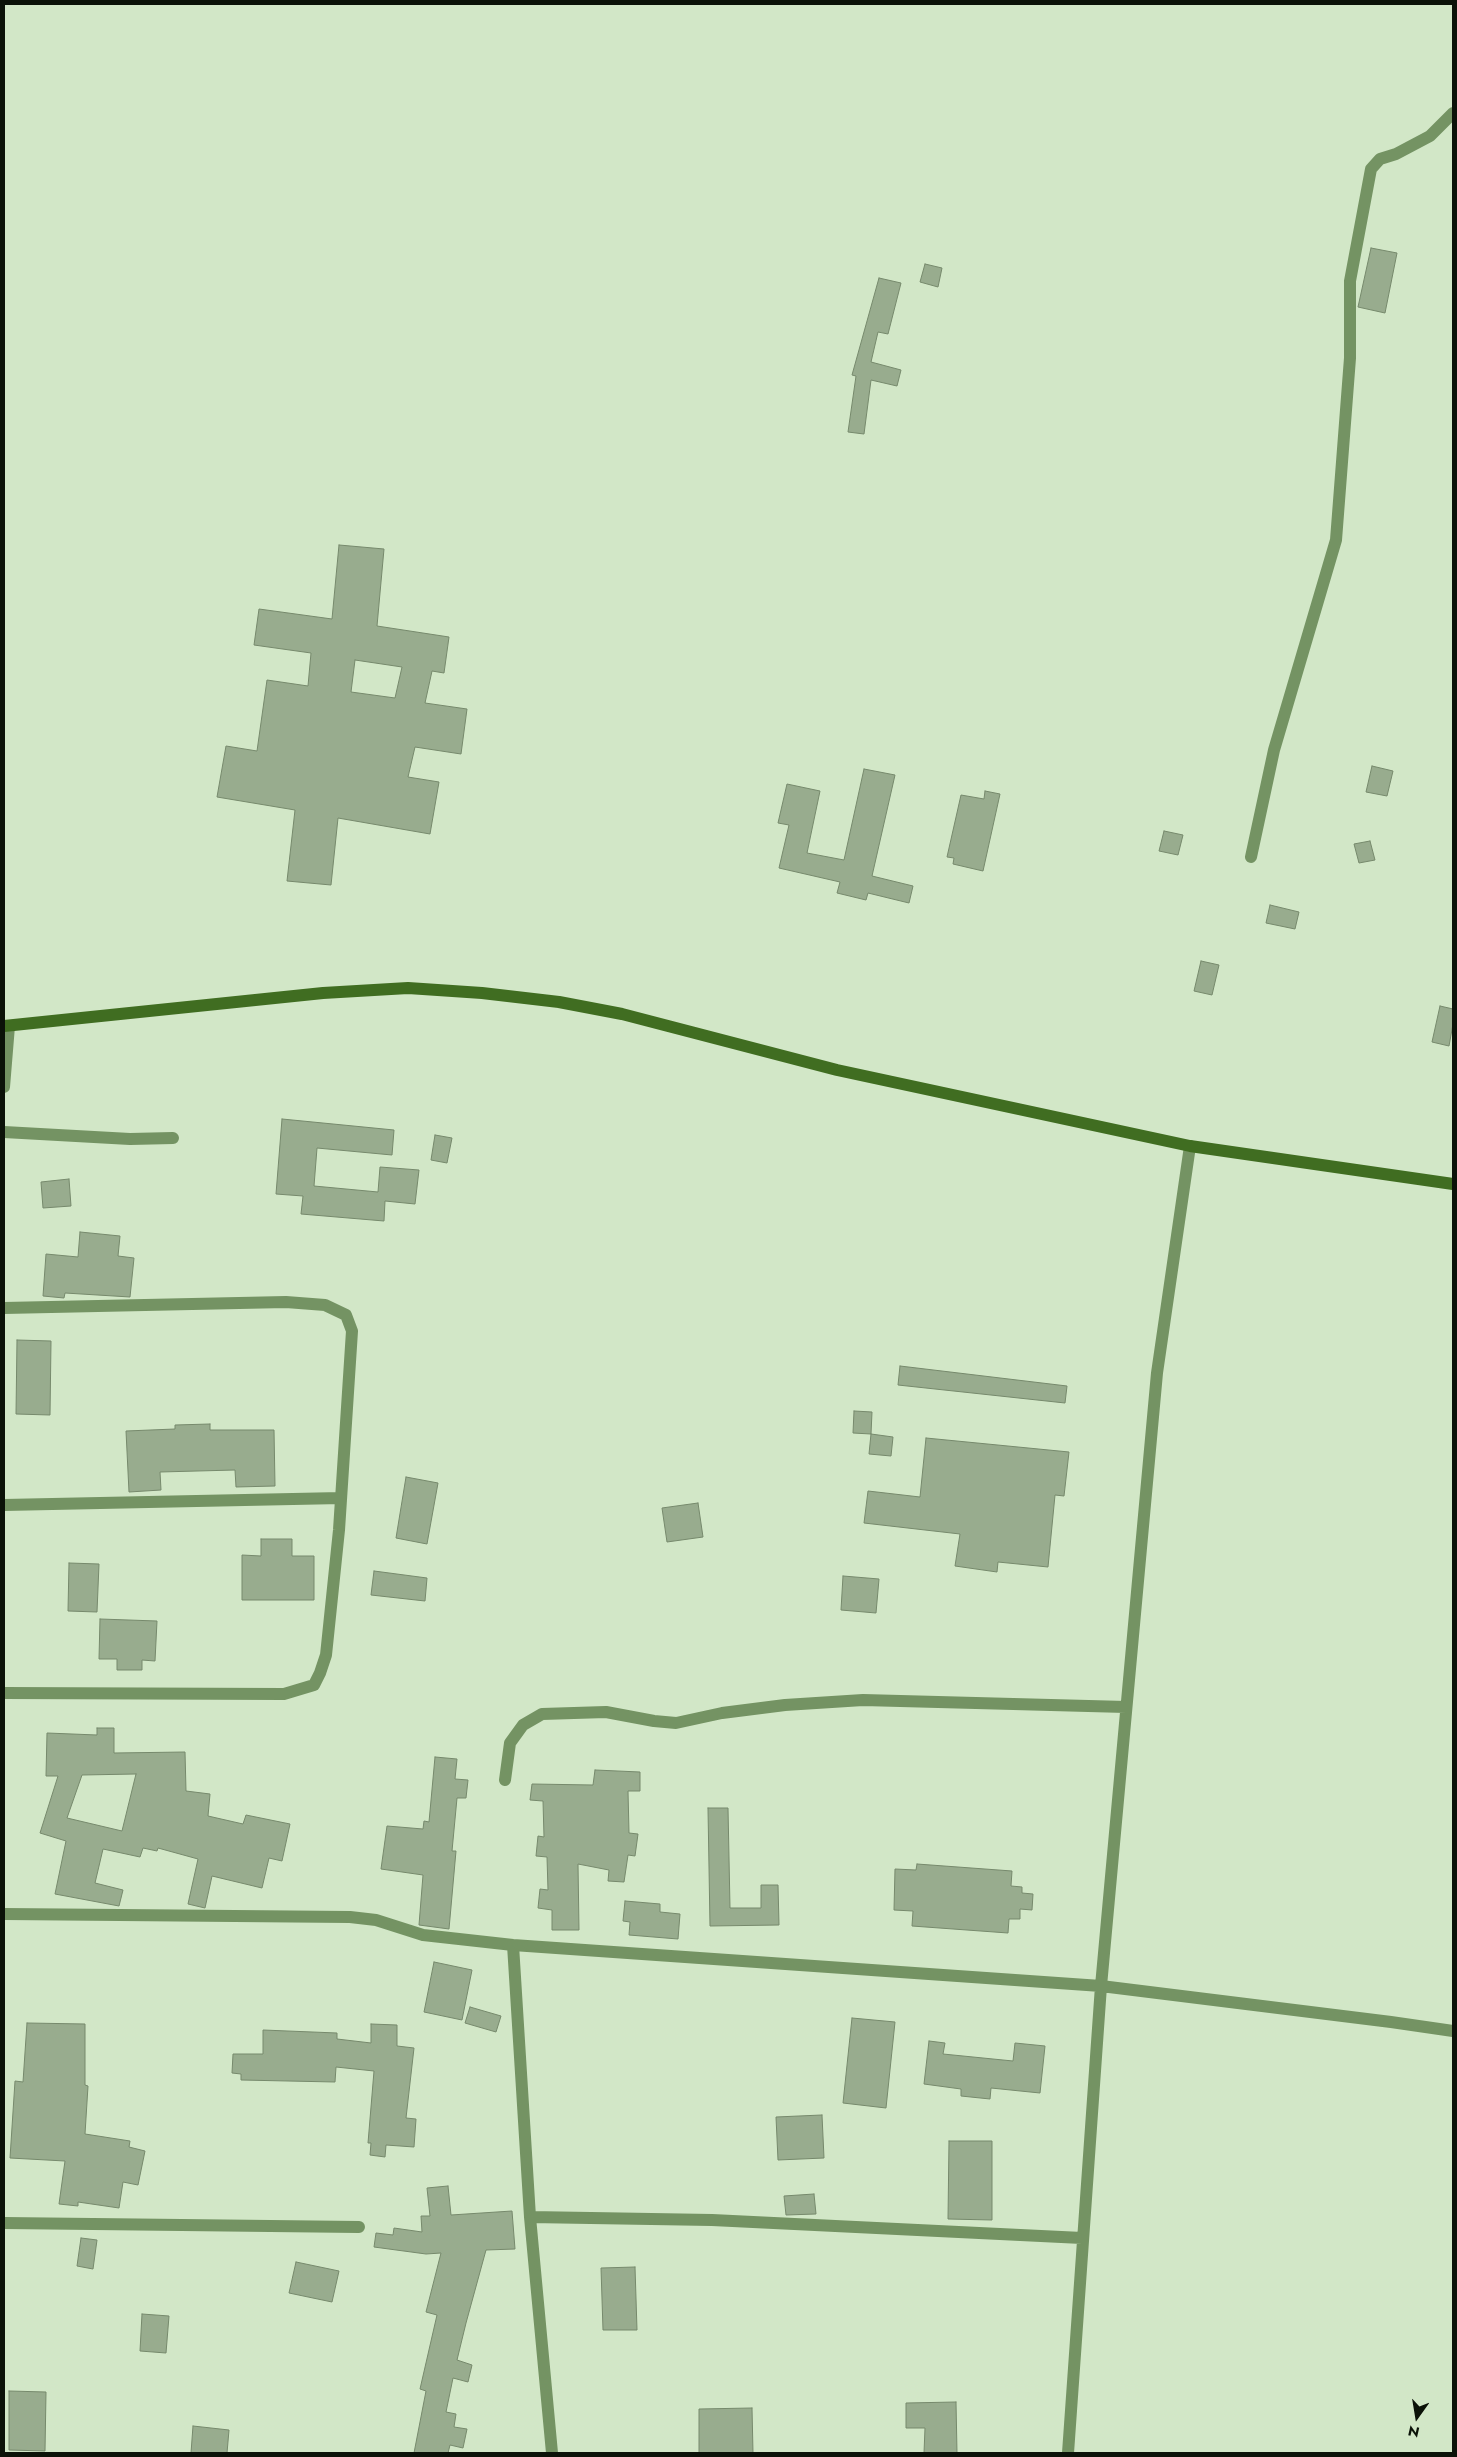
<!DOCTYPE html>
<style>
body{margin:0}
#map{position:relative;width:1457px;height:2457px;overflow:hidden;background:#d2e7c7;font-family:Jost,sans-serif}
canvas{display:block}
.frame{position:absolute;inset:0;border:5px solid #0b1208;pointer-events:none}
.north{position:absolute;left:1392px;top:2392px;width:50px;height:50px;-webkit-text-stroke:4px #d2e7c7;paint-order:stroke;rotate:193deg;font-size:14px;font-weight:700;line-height:20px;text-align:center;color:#0b1208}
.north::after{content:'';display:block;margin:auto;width:18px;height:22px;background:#0b1208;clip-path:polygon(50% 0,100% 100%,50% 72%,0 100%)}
</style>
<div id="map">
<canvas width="1457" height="2457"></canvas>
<div class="frame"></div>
<div class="north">N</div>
</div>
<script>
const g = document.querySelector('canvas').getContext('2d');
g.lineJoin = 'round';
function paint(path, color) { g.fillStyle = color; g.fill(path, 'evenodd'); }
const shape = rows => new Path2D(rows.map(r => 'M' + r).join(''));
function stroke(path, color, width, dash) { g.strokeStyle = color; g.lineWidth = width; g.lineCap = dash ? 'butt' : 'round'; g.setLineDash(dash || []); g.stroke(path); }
const building = shape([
 [1371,248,1397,253,1385,313,1358,307,1371,248],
 [925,264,942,268,938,287,920,282,925,264],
 [879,278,901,283,888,334,878,332,871,362,901,370,897,386,871,380,864,434,848,432,856,376,852,375,879,278],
 [339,545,384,549,377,626,449,637,444,673,432,671,425,703,467,709,461,754,415,747,408,777,439,782,430,834,338,818,331,885,287,881,295,810,217,797,226,746,257,751,267,680,308,686,311,653,254,645,259,609,332,619,339,545],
 [355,660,402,667,395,698,351,692,355,660],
 [1372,766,1393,771,1387,796,1366,792,1372,766],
 [864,769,895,775,872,876,913,886,909,903,868,893,866,900,837,893,840,882,779,868,789,825,778,823,787,784,820,791,807,853,844,860,864,769],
 [985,791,1000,794,983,871,953,864,954,858,947,857,961,795,984,799,985,791],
 [1164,831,1183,835,1178,855,1159,851,1164,831],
 [1370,841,1375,860,1359,863,1354,844,1370,841],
 [1270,905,1299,912,1295,929,1266,923,1270,905],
 [1201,961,1219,965,1212,995,1194,991,1201,961],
 [1440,1006,1453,1009,1453,1024,1449,1046,1432,1042,1440,1006],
 [282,1119,394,1130,392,1155,317,1148,314,1186,378,1192,380,1167,419,1170,415,1204,385,1201,384,1221,301,1214,303,1196,276,1194,282,1119],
 [435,1135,452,1138,447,1163,431,1160,435,1135],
 [69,1179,71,1206,43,1208,41,1182,69,1179],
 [80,1232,120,1236,118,1256,134,1258,130,1297,65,1293,64,1298,43,1296,46,1254,78,1257,80,1232],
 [17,1340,51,1341,50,1415,16,1414,17,1340],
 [900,1366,1067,1386,1065,1403,898,1385,900,1366],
 [854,1411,872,1412,871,1434,853,1433,854,1411],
 [210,1424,210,1430,274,1430,275,1486,236,1487,235,1470,160,1472,161,1490,129,1492,126,1431,175,1429,175,1425,210,1424],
 [871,1434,893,1437,891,1456,869,1454,871,1434],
 [926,1438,1069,1452,1064,1496,1055,1495,1048,1567,998,1562,997,1572,955,1566,960,1534,864,1523,868,1491,920,1497,926,1438],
 [406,1477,438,1483,427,1544,396,1538,406,1477],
 [698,1503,703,1537,667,1542,662,1508,698,1503],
 [261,1539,292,1539,292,1556,314,1556,314,1600,242,1600,242,1555,261,1556,261,1539],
 [69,1563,99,1564,97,1612,68,1611,69,1563],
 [374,1571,427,1578,425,1601,371,1595,374,1571],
 [843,1576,879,1579,876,1613,841,1610,843,1576],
 [100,1619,157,1621,155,1661,142,1660,142,1670,117,1670,117,1659,99,1659,100,1619],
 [97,1728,114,1728,114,1753,185,1752,186,1791,210,1794,208,1816,243,1824,246,1815,290,1824,282,1861,269,1858,262,1888,212,1876,205,1908,188,1904,198,1859,158,1848,157,1851,143,1848,140,1857,103,1849,95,1883,123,1890,119,1906,55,1894,66,1841,40,1833,58,1776,46,1776,47,1733,97,1735,97,1728],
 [136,1774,122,1831,67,1818,82,1775,136,1774],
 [435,1757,457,1759,455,1779,468,1780,466,1798,457,1798,452,1851,456,1851,449,1929,419,1925,423,1875,381,1869,387,1826,423,1829,424,1821,429,1822,435,1757],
 [595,1770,640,1772,640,1791,628,1791,629,1833,638,1834,635,1856,628,1855,624,1882,608,1881,609,1870,578,1864,579,1930,552,1930,552,1910,538,1908,540,1889,548,1890,547,1857,536,1856,538,1836,544,1837,543,1801,530,1800,532,1784,593,1785,595,1770],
 [708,1808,728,1808,730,1908,761,1908,761,1885,778,1885,779,1925,710,1926,708,1808],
 [917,1864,1012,1871,1011,1886,1022,1887,1022,1893,1033,1894,1032,1910,1020,1909,1020,1919,1009,1919,1008,1933,912,1926,913,1911,894,1910,895,1869,916,1870,917,1864],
 [625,1901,660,1904,660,1912,680,1914,678,1939,629,1935,630,1922,623,1921,625,1901],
 [434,1962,472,1970,462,2020,424,2012,434,1962],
 [470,2007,501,2016,496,2032,465,2023,470,2007],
 [852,2018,895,2022,886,2108,843,2103,852,2018],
 [27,2023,85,2024,85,2085,88,2086,85,2134,130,2141,129,2147,145,2151,138,2185,123,2182,119,2208,78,2202,78,2206,59,2204,65,2161,10,2158,15,2081,23,2082,27,2023],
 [371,2024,397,2025,397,2046,414,2048,406,2118,416,2119,414,2147,386,2145,385,2157,370,2155,371,2143,368,2143,374,2071,336,2067,335,2082,241,2080,241,2074,232,2073,233,2054,263,2054,263,2030,337,2033,337,2039,371,2043,371,2024],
 [929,2041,945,2043,943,2054,1013,2061,1015,2043,1045,2046,1040,2093,991,2088,990,2099,961,2096,961,2089,924,2084,929,2041],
 [822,2115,824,2158,778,2160,776,2117,822,2115],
 [949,2141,992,2141,992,2220,948,2219,949,2141],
 [448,2186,451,2215,512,2211,515,2249,486,2250,466,2323,457,2360,472,2365,468,2382,453,2378,446,2412,456,2414,454,2427,467,2429,463,2448,450,2445,448,2453,414,2453,426,2391,420,2389,437,2315,426,2312,441,2253,426,2254,374,2247,376,2233,393,2235,394,2228,422,2232,421,2216,430,2216,427,2188,448,2186],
 [814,2194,816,2214,786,2215,784,2196,814,2194],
 [81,2238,97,2240,93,2269,77,2266,81,2238],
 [296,2262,339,2271,332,2302,289,2293,296,2262],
 [635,2267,637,2330,603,2330,601,2268,635,2267],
 [142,2314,169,2316,166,2353,140,2351,142,2314],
 [9,2391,46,2392,45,2451,9,2450,9,2391],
 [956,2402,957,2453,924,2453,925,2428,906,2428,906,2403,956,2402],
 [752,2408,753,2453,699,2453,699,2409,752,2408],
 [193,2426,229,2430,227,2453,191,2453,193,2426]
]);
const minor = shape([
 [1251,857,1274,750,1336,540,1350,358,1350,281,1371,169,1380,159,1396,154,1430,136,1453,113],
 [4,1087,9,1026],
 [4,1132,130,1139,173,1138],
 [4,1308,286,1302,325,1305,346,1315,352,1331,339,1530,326,1655,320,1673,314,1685,284,1694,4,1693],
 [4,1505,341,1498],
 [505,1780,510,1743,523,1725,542,1714,606,1712,654,1721,676,1723,722,1713,785,1705,863,1700,1126,1707],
 [4,1914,350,1917,376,1920,423,1935,513,1945,1101,1986,1391,2022,1453,2031],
 [513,1945,530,2217,552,2453],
 [530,2217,712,2220,1082,2238],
 [4,2223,359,2227],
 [1068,2453,1101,1986,1157,1373,1190,1146]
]);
const secondary = shape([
 [4,1026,323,993,408,988,482,993,559,1002,622,1014,837,1070,1190,1146,1453,1184]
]);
paint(building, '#98ac8e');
stroke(building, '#76896c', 1);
stroke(minor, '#749363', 12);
stroke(secondary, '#406d21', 12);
</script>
